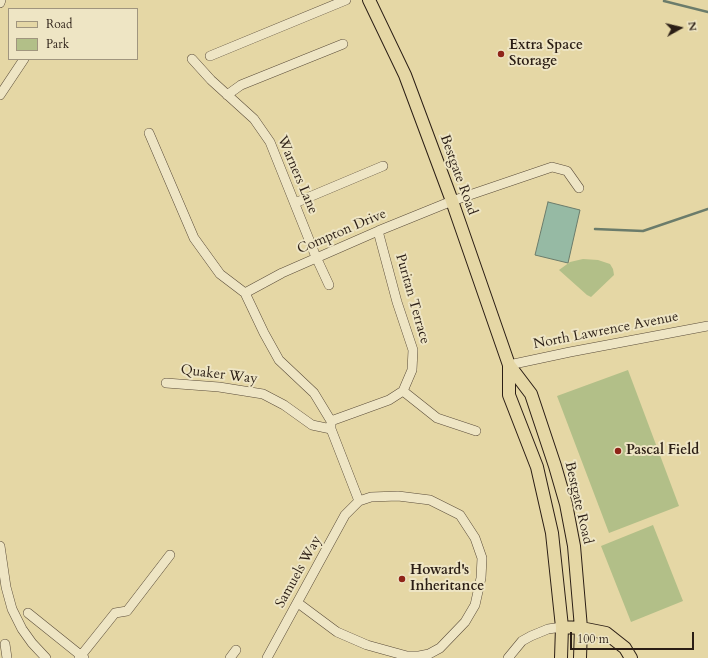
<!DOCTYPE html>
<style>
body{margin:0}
#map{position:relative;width:708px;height:658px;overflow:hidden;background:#e5d7a5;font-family:Cardo,serif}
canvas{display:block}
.legend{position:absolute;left:8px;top:8px;width:130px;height:52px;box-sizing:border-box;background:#eee5c4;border:1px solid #a0957e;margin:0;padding:5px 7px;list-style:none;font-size:12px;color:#2b1e15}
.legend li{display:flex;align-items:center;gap:8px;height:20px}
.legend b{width:20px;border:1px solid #a0957e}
.north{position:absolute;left:660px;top:8px;width:40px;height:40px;-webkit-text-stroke:3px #eee5c4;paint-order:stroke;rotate:82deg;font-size:11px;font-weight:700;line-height:16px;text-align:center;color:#2b1e15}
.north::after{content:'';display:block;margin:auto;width:14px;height:18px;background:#2b1e15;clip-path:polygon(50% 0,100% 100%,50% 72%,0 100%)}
.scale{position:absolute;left:570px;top:632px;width:124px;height:18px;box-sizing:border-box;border:2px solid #2b1e15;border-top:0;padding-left:5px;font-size:12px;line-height:14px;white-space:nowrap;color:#2b1e15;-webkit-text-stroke:3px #eee5c4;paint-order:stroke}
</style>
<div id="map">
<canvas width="708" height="658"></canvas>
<ul class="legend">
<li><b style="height:5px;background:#e5d7a5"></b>Road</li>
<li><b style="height:11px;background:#b2bf88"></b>Park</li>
</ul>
<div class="north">N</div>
<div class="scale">100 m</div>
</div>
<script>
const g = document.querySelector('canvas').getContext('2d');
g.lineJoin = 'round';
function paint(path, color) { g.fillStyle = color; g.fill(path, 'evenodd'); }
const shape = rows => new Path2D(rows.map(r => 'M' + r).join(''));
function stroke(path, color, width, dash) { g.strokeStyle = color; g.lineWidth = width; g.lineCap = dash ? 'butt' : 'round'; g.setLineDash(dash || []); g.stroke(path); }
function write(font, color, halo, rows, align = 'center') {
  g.font = font + ' Cardo,serif'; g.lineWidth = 4; g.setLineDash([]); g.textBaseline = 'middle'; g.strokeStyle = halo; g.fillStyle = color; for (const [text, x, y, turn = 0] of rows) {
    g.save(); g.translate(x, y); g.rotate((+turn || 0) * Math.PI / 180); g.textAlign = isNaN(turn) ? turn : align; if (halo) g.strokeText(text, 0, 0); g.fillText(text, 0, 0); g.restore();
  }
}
const green = shape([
 [583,259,598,260,610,264,613,269,614,275,591,297,587,295,559,270,570,262],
 [628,370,679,506,609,533,557,396],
 [653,525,683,601,631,622,601,546]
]);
const water = shape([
 [548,202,580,210,568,263,535,255,548,202]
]);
const stream = shape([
 [664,1,708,12],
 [595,229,643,231,708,209]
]);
const minor = shape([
 [0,3,1,0],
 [210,56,346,0],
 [192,59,211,80,254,119,270,142,316,257,329,285],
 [0,95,24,59],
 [227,95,241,85,343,44],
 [149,133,194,238,220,274,245,293,264,333,279,360,314,393,331,421,331,429,359,501],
 [295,203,383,166],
 [245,293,282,273,378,231,452,201,552,167,567,171,579,188],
 [509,365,570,352,708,326],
 [166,383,219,387,263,394,284,405,312,425,331,429],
 [403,391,437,418,476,431],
 [331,421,389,400,403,391,412,370,413,350,397,302,378,231],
 [0,546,6,587,12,609,22,629,32,643,46,658],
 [28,613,84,658],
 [5,644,7,658],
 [79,658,115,613,127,611,170,555],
 [230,658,236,650],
 [267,658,345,515,359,501,371,497,398,496,430,500,460,515,475,538,482,558,481,578,475,605,465,622,440,648,429,654,419,656,407,656,367,645,337,632,298,603],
 [508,658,522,641,531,636,548,629,562,627]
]);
const major = shape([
 [369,0,405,75,452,201,509,365,531,394,555,466,566,504,574,546,581,628,580,658],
 [509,365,509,395,537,467,552,533,562,627,561,658],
 [562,627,581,628,606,633,625,648,631,658]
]);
const markers = [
 [501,54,4,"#8f2418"],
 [618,451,4,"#8f2418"],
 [402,579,4,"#8f2418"]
];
const poiNames = [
 ["Extra Space",509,46],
 ["Storage",509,62],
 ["Pascal Field",626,451],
 ["Howard's",410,571],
 ["Inheritance",410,587]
];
const streetNames = [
 ["Warners Lane",297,175,67],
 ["Bestgate Road",458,175,70],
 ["Compton Drive",342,232,-23],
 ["Puritan Terrace",412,299,74],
 ["North Lawrence Avenue",606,331,-11],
 ["Quaker Way",219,375,7],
 ["Bestgate Road",578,503,77],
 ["Samuels Way",299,572,-61]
];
paint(green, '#b2bf88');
paint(water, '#96baa4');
stroke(water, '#6b7c6b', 1);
stroke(stream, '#6b7c6b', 2.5);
stroke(minor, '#5a4c39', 10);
stroke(major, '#2b1e15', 14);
stroke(minor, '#eee5c4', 9);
stroke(major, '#e5d7a5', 12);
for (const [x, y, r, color] of markers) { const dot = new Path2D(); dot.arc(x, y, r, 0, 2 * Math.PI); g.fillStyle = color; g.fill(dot); stroke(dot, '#eee5c4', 1.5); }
write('bold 14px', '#2b1e15', '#eee5c4', poiNames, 'left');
write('14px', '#2b1e15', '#eee5c4', streetNames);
</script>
